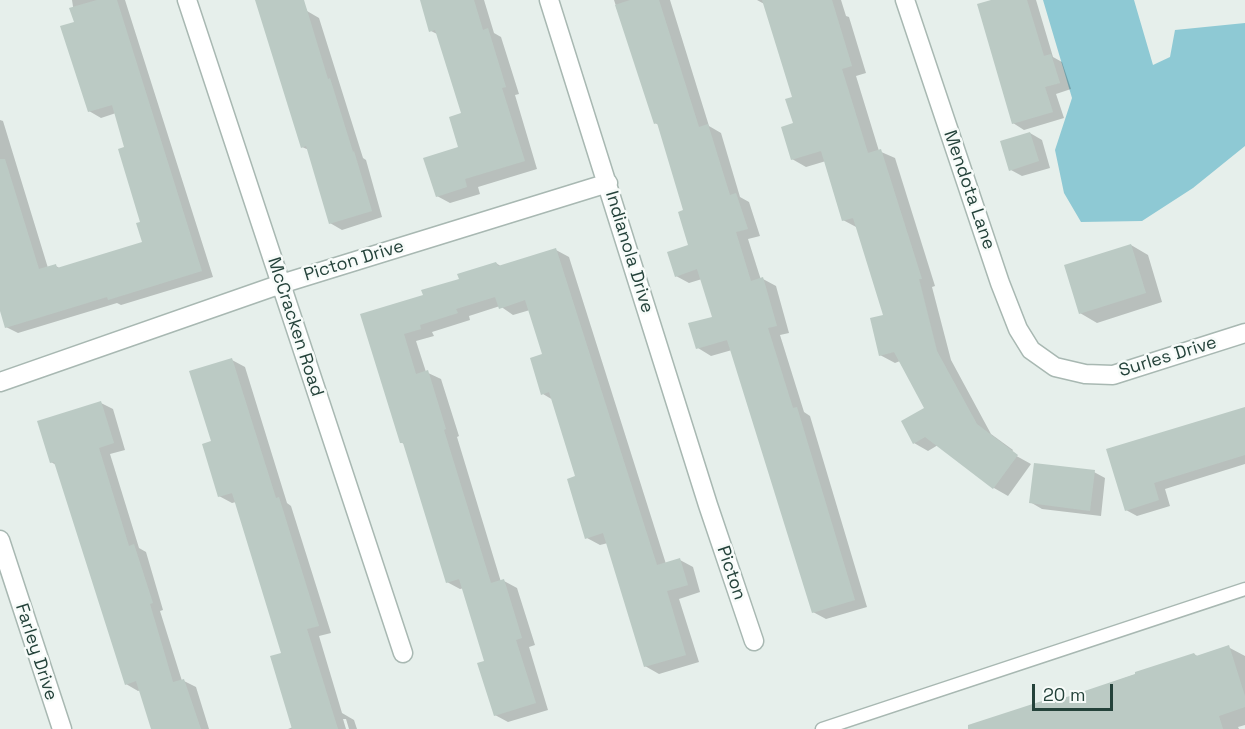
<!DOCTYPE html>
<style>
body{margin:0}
#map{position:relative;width:1245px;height:729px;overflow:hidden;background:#e6efeb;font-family:"Space Grotesk",sans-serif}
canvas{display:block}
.scale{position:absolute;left:1032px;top:684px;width:81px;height:27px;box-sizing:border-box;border:3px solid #24423a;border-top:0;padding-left:8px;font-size:18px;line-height:21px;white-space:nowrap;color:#24423a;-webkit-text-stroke:4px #f7fbf9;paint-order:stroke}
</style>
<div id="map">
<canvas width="1245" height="729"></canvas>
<div class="scale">20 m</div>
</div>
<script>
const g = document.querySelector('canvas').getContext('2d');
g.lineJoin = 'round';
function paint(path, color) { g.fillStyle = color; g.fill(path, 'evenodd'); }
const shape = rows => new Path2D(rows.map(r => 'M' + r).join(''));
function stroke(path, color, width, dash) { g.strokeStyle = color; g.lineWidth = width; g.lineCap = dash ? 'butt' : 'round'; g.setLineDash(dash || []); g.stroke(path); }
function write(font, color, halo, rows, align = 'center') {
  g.font = font + ' "Space Grotesk",sans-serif'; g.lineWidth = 5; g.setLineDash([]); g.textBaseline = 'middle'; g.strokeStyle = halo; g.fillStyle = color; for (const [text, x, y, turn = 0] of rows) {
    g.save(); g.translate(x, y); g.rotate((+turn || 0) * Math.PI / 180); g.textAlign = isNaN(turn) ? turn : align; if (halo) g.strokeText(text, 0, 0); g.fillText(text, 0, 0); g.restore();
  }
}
const water = shape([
 [1043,0,1134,0,1153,65,1170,57,1175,30,1245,23,1245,146,1193,188,1142,221,1081,222,1064,193,1055,150,1072,98]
]);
const shadow = shape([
 [72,0,125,0,213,277,121,305,117,303,18,333,6,327,0,307,0,120,3,121,48,268,56,266,61,269,144,243,142,223,126,148,116,113,101,118,89,111],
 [257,0,303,0,307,11,319,18,363,158,366,160,382,217,342,230,330,223,309,150,302,147],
 [421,0,484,0,494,33,501,37,519,94,515,95,537,169,478,187,480,194,450,203,437,196,460,148,463,114,439,35,431,31],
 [614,0,670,0,709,126,721,133,740,197,749,202,760,236,748,239,761,280,763,279,776,286,789,333,780,335,804,412,810,416,867,607,826,619,813,612,732,350,711,356,698,348,714,318,702,279,689,283,676,276,690,246,685,211,659,125,655,123],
 [757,0,841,0,846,16,849,17,866,73,856,76,879,151,895,158,935,286,932,287,951,360,991,434,1013,450,1011,453,1031,464,1008,496,994,488,938,445,928,451,914,443,926,409,900,361,895,363,880,355,885,316,858,228,843,220,826,161,806,167,792,159,794,98,766,5],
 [996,0,1036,0,1053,57,1062,62,1071,89,1056,94,1064,118,1024,130,1013,123],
 [1030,133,1042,140,1050,168,1022,176,1011,170],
 [1131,245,1148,255,1162,302,1097,323,1080,313],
 [556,250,569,257,666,564,680,560,693,567,700,592,679,599,699,662,659,674,645,666,608,543,600,545,587,538,577,477,553,400,543,394,544,355,530,310,513,315,500,306,469,316,470,320,432,332,434,336,416,341,426,372,441,379,459,436,457,437,501,582,504,581,517,588,535,645,529,647,548,710,508,722,495,715,486,662,464,588,460,589,447,582,405,445,401,442,362,315,425,296,496,263,502,267],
 [232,360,245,367,287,503,291,506,331,633,319,636,342,713,354,720,357,729,349,729,346,719,343,719,346,729,288,729,293,727,282,654,236,502,232,503,219,496,213,442],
 [101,403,113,409,125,450,110,454,139,548,146,552,163,610,160,611,182,681,184,681,196,687,209,729,153,729,141,690,138,691,126,684,56,465,51,462],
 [1245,408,1245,464,1165,489,1170,506,1137,516,1126,510,1108,450],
 [1094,472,1105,478,1101,516,1042,509,1030,502],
 [1228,647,1245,656,1245,725,1238,727,1239,729,969,729,1045,701,1050,704,1194,654,1199,657]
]);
const building = shape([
 [97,0,117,0,202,271,108,300,107,297,5,328,0,311,0,159,5,159,39,269,56,264,57,268,142,242,136,223,140,222,118,149,124,147,112,105,88,112,60,26,74,22,69,8],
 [255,0,304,0,328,79,330,78,353,152,354,151,372,211,329,224,306,146,301,148],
 [420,0,474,0,483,30,488,28,506,87,502,88,525,161,465,179,467,187,436,197,423,158,458,147,449,117,461,113,435,30,429,32],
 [630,0,659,0,699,127,708,124,730,195,736,193,748,229,736,232,751,281,763,277,777,326,768,328,793,408,797,407,855,600,812,613,727,340,696,349,688,323,712,317,697,269,675,277,667,252,688,245,678,212,683,210,657,123,654,124,615,5],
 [762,0,832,0,852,66,842,69,868,153,881,149,922,279,919,279,937,351,977,424,1018,455,993,489,925,437,913,444,901,421,924,408,894,352,879,356,870,318,883,315,853,218,842,221,821,151,791,160,781,127,793,123,785,99,792,97],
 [991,0,1027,0,1044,56,1051,54,1060,83,1045,87,1053,112,1012,124,977,4],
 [1030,132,1039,161,1009,171,1000,141],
 [1131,244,1146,293,1079,314,1064,265],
 [556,248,657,565,680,558,688,585,667,591,686,655,644,667,603,533,585,539,567,479,575,476,549,392,541,395,530,358,542,354,525,300,499,309,495,297,456,309,458,313,420,325,421,329,404,334,416,374,428,370,446,429,444,430,491,583,504,579,522,638,516,640,536,703,494,716,477,663,484,661,459,579,446,583,403,443,400,443,360,314,423,295,421,290,459,279,457,274,496,262,498,266],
 [232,358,276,498,279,497,319,626,307,629,338,729,292,729,270,656,281,653,232,493,218,497,202,444,211,441,189,371],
 [101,401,114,443,99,448,129,546,134,544,153,603,150,604,173,682,184,679,201,729,151,729,136,681,125,685,54,462,50,463,37,421],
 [1245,407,1245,455,1154,483,1159,500,1125,511,1106,449],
 [1034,463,1095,470,1090,511,1029,503],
 [1229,645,1245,696,1245,707,1219,716,1223,729,968,729,968,725,1045,700,1046,704,1135,674,1135,672,1194,653,1196,656]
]);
const lane = shape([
 [822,729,1245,589]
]);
const street = shape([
 [187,0,403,653],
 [549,0,708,505,754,641],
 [905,0,1000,283,1018,329,1031,350,1055,367,1085,374,1113,375,1245,333],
 [0,382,281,284,608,183],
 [0,540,62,729]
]);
const streetNames = [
 ["Mendota Lane",969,190,71],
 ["Indianola Drive",629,252,73],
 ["Picton Drive",354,261,-17],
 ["McCracken Road",295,327,72],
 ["Surles Drive",1168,357,-17],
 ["Picton",731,573,71],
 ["Farley Drive",36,652,72]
];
paint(water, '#8ec9d4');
paint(shadow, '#0003');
paint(building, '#bbcac4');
stroke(lane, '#a8b8b2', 15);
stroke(street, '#a8b8b2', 21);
stroke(lane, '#fff', 12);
stroke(street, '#fff', 18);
write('18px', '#24423a', '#f7fbf9', streetNames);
</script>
